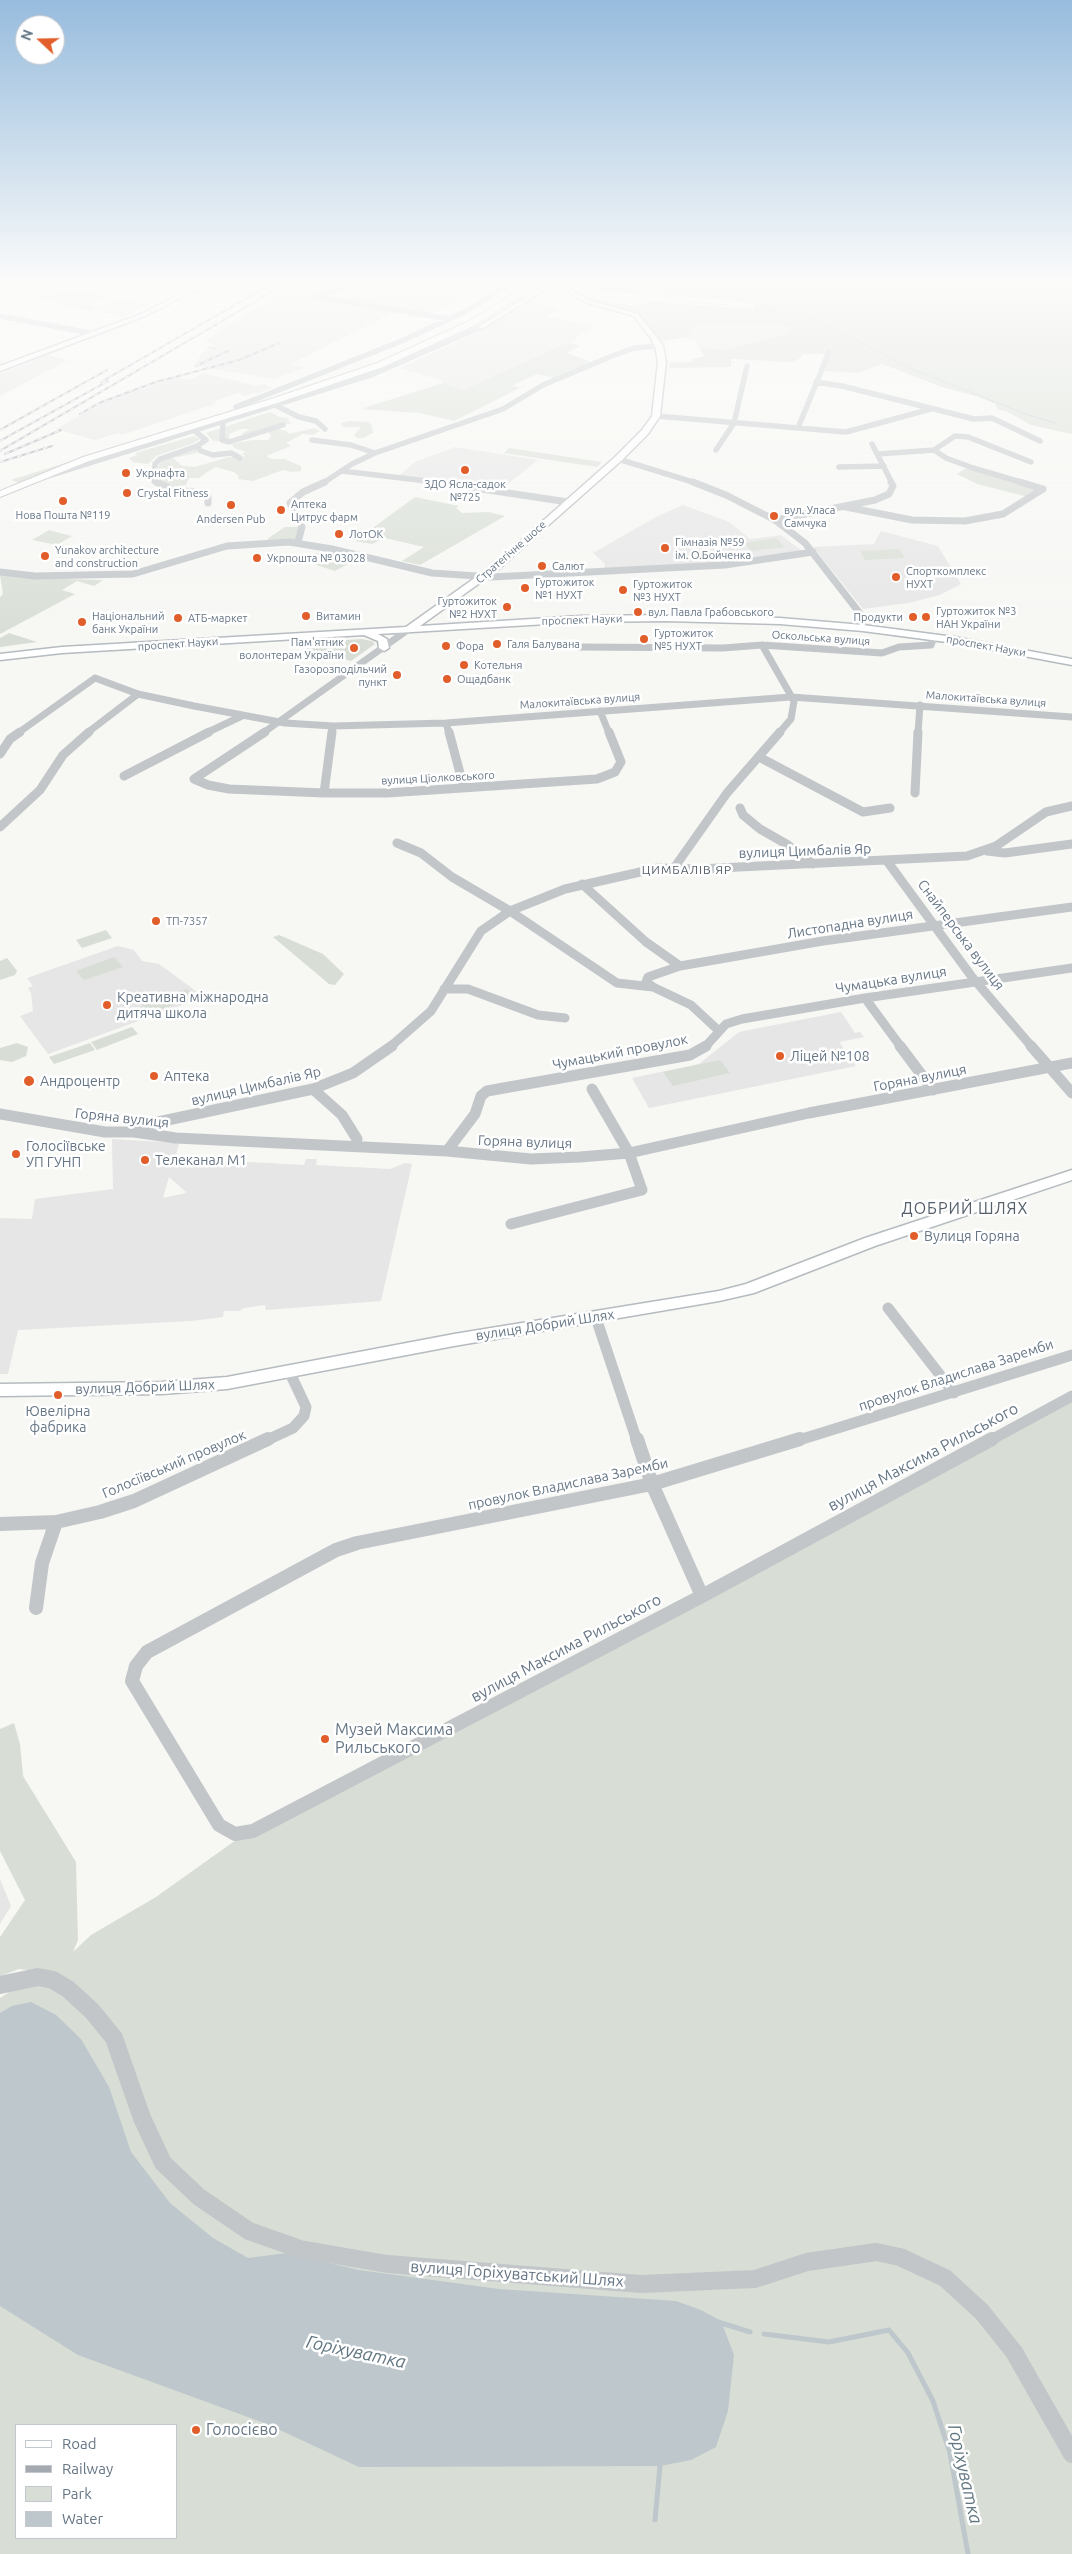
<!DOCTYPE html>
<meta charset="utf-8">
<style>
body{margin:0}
#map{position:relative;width:1072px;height:2554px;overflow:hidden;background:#f7f7f4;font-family:Ubuntu,sans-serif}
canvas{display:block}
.legend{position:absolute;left:15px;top:2424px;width:162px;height:115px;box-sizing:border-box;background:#fff;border:1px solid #c2c8ce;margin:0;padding:6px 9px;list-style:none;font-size:15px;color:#667685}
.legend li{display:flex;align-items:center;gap:10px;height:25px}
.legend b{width:25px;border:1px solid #c2c8ce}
.north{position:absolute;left:15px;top:15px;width:50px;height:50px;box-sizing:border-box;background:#fff;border:1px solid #c2c8ce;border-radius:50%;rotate:291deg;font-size:14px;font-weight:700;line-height:20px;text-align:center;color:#667685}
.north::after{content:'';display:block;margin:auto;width:18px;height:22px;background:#e15d2a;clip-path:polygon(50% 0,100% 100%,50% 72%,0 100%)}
</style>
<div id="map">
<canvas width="1072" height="2554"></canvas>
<ul class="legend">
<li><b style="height:6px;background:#fff"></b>Road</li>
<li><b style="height:6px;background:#a5aab0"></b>Railway</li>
<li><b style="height:14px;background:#d8ded5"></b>Park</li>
<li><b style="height:14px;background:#bdc7cc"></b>Water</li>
</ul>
<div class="north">N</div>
</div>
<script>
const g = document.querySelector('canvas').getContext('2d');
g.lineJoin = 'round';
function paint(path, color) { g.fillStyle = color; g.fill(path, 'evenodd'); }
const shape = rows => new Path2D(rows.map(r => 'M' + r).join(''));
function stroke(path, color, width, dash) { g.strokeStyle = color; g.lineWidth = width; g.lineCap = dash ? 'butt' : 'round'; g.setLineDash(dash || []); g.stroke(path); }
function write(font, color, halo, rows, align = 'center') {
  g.font = font + ' Ubuntu,sans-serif'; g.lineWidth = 5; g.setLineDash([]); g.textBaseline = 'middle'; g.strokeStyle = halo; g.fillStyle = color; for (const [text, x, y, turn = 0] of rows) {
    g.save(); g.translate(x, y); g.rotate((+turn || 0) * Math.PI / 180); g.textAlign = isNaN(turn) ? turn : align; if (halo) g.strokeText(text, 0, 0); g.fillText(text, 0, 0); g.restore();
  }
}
const built = shape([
 [376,283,489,283,460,302,429,314,400,309,291,364,305,368,274,379,195,366,201,354,215,345,204,342,289,285,311,287,304,292,313,294,310,296,345,303,361,290,376,289],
 [75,290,111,296,89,305,97,308,122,299,150,304,123,317,98,310,90,312,37,297],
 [531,300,558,309,546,317,597,326,581,334,571,343,562,344,463,390,443,383,441,380,399,368,464,339],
 [673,316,791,325,794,327,780,336,721,350,699,346,696,341,684,338,659,341,643,321],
 [47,355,68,360,0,396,0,374],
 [203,373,258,386,264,384,272,388,257,394,253,393,244,396,238,393,213,402,217,403,122,435,118,433,95,440,56,429,100,404,176,377,189,380],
 [455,447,538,460,498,492,395,479,415,462],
 [683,505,729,522,750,539,781,535,802,551,745,561,604,571,605,564,593,553,656,517],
 [881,531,938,546,961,584,940,595,908,603,863,609,813,547,874,544],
 [118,946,134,950,142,961,159,964,204,997,48,1054,20,1016,33,1011,31,993,28,988,33,986,27,978],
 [841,1012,855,1033,860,1032,864,1037,839,1042,856,1066,649,1108,632,1078,699,1064,739,1032],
 [112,1139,179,1143,174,1163,176,1158,304,1165,306,1159,317,1159,316,1165,390,1169,405,1163,412,1164,381,1301,266,1310,265,1305,244,1308,239,1311,224,1311,223,1317,191,1321,18,1330,8,1374,0,1374,0,1218,32,1219,35,1199,113,1189],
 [169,1177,186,1192,186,1193,163,1198],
 [0,1879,11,1906,0,1924]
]);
const green = shape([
 [593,283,1072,283,1072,434,1031,425,1006,411,998,410,995,404,979,397,942,387,882,364,857,373,825,371,830,354,803,354,799,359,792,362,731,359,731,367,669,368,670,363,693,362,692,359,704,356,699,346,721,350,780,336,794,327,770,323,698,324,683,337,661,341,643,318,634,313,593,302,572,288,590,297,612,303,633,305,654,302,755,309,754,305,732,300,618,293,593,289],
 [571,343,580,346,567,353,591,362,553,378,537,374,512,386,520,388,454,421,420,413,361,409,443,383,463,390,563,344],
 [322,382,254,405,83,458,19,483,11,480],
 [270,412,280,417,289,418,288,421,291,423,246,436,241,434,250,429,241,429,229,434,229,439,219,441,213,441,206,433],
 [350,421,368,422,372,426,373,433,363,438,357,438,354,435,361,427,343,427,341,423],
 [315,428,320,431,313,435,303,434,286,443,291,446,266,456,272,459,284,459,301,466,301,471,291,472,283,470,253,481,238,479,239,476,234,472,215,467,199,478,189,478,186,485,178,487,158,480,158,466,162,461,193,448,198,450,197,453,173,458,182,466,195,467,229,457,241,459,245,456,242,454,246,452,234,448,232,444,252,440,268,440,271,436,268,432,278,429,287,431,288,434],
 [194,436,200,439,194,443,156,456,148,464,133,462,129,458,137,455,135,453],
 [509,448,602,462,597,467,504,453],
 [966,468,1041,489,1028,497,977,484,957,474],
 [415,497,459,506,456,508,462,513,488,512,505,516,420,565,402,561,424,547,385,538,372,544,355,541],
 [285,527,302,527,298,542,274,543,267,539],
 [49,530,60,533,72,536,57,545,32,540],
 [776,538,784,547,752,551,744,543],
 [899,549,905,558,865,560,860,551],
 [325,551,363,556,335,571,307,562,300,565,287,562],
 [0,575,23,578,103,580,94,586,77,581,62,590,75,594,0,634,0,597,3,594],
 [9,633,37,642,0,647,0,638],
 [362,639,372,641,375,644,351,661,307,649,315,642],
 [106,930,112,938,82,948,76,940],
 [279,935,323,954,344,974,335,985,329,984,273,937],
 [114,957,123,967,84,980,76,971],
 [7,958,17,971,15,975,0,980,0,961],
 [187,989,195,998,150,1013,142,1005],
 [132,1027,138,1034,97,1050,91,1042],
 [17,1043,28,1047,26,1056,12,1062,0,1060,0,1048],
 [90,1043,95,1050,54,1064,49,1057],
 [720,1060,730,1073,673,1086,663,1072],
 [1072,1400,1072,2554,0,2554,0,1998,41,1972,19,1969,0,1976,0,1937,25,1900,0,1851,0,1729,14,1723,20,1744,23,1776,76,1862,78,1940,73,1952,91,1935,156,1897,236,1840],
 [16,2425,176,2425,176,2538,16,2538]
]);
const water = shape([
 [31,2002,56,2015,81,2039,109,2087,131,2152,170,2203,213,2238,248,2258,287,2253,359,2270,499,2289,676,2301,701,2310,721,2321,734,2355,728,2411,716,2447,691,2460,660,2466,359,2467,267,2424,78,2355,0,2306,0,2013,12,2006]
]);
const streamFar1 = shape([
 [687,302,729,305],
 [755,308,801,316,828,325,907,367,1028,415,1056,423],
 [208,347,217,349]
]);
const stream = shape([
 [718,2322,750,2332],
 [764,2334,829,2342,889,2330,908,2353,933,2401,950,2453,968,2554],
 [655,2520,660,2466]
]);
const streetFar5 = shape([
 [347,283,342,289,314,296,450,319],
 [0,316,95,334],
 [816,382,842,386,974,419,992,418,1040,441],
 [277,406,299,417,316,421,325,429],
 [236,407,404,340,466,311,511,283],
 [656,416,846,432,931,409],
 [223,423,222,440,229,442,283,425],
 [798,428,829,352],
 [196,432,206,440,197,446,201,451,213,455,231,453,240,458],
 [312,440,351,445,375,453],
 [872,444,892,483],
 [716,450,734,423,747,366],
 [934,450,946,458,973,468,1024,483],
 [878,454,934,450,955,436,968,437,1031,462],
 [618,459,696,483],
 [839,467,884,466],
 [342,471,444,483],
 [42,478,371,375,481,327],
 [159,483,154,481,155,464,160,459,197,446],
 [323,483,352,464,375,453,503,409,543,385,612,356,634,348,659,346]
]);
const streetFar4 = shape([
 [156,482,174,490,203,493,208,497,208,503],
 [435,482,568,502],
 [693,482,726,495,775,520,805,543,862,616,863,628],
 [1020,482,1043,489],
 [846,507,912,520,965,521,1003,514,1043,489],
 [775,520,875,500,889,494,893,486,891,482],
 [298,542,302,527,290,503,303,492,325,482],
 [0,572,35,576,133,574,227,546,289,542,332,549,432,573,492,577,725,565,813,552],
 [762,645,794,701,791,719,779,733],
 [579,647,723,648,762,645,882,653,899,647,931,645,934,637],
 [600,711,609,733],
 [446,723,449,733],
 [18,733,95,678,138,694,194,706,285,723,333,726,446,723,791,697,1072,717],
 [87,733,138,694],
 [206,733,242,716],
 [263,733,409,629],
 [332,733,333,726],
 [918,733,920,705]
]);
const streetFar3 = shape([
 [265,732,194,779,208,785,229,789,324,793,387,793,597,779,615,772,621,762,609,732],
 [449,732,464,788],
 [0,754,10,739,20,732],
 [759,757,863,812,890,808],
 [124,776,209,732],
 [324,793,332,732],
 [915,793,918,732],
 [740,808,743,815,760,829,788,845,813,864],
 [0,827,40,790,63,755,89,732],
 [397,843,421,853,452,877,510,911,617,983,653,987,691,1005,718,1030],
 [987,851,1005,853,1072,844],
 [887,861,972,977,1032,1047],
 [674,868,727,793,780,732],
 [582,884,646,942,680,966],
 [653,987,646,982,648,977,680,966,823,941,1072,907],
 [444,989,468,989,538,1015,565,1018],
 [865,998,901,1047],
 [390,1047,431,1011,481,931,510,911,565,889,658,868,698,869,967,856,996,846,1046,812,1072,806],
 [705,1047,726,1024,742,1019,865,998,1072,968]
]);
const streetFar2 = shape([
 [900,1046,933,1090],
 [1031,1046,1072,1093],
 [313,1089,342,1115,357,1139],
 [0,1114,105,1132,134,1132,176,1138,447,1151,531,1159,580,1157,629,1153,809,1113,1072,1063],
 [134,1132,158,1122,313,1089,353,1073,392,1046],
 [447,1151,475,1114,481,1096,487,1091,690,1055,706,1046],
 [511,1224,642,1190,629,1153,592,1089],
 [888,1308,954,1393],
 [596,1318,637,1441],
 [265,1441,293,1428,304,1416,306,1407,289,1371],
 [796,1441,1072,1355],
 [989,1441,1072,1396]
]);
const streetFar1 = shape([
 [637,1439,652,1484,702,1596],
 [800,1439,652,1484,357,1543,336,1550,147,1652,136,1666,132,1681,219,1825,235,1834,253,1831,702,1596,992,1439],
 [0,1524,56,1522,100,1512,134,1501,268,1439],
 [36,1608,42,1563,56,1522]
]);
const street = shape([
 [0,1985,38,1977,53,1980,68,1989,92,2011,114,2038,142,2118,163,2163,199,2197,249,2231,300,2249,387,2264,641,2284,755,2279,807,2262,876,2252,900,2257,945,2278,982,2312,1014,2352,1072,2454]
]);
const secondary = shape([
 [201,283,210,283,145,316,0,371,0,366,141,314,201,283],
 [549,283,557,283,483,328,478,327,549,283],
 [561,283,568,283,575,292,591,301,638,314,655,335,663,346,666,362,660,416,648,434,621,461,499,569,420,626,581,616,666,615,780,618,863,625,954,637,1072,659,1072,665,954,643,863,631,780,624,666,621,581,622,378,634,387,639,389,648,384,651,379,648,378,641,364,635,62,653,0,660,0,654,62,647,406,627,493,565,615,457,642,430,652,416,658,362,655,346,650,337,634,316,587,303,571,294,561,283],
 [1072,1170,1072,1180,875,1246,754,1293,719,1301,454,1346,227,1389,162,1394,0,1396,0,1384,162,1382,227,1377,454,1334,719,1291,746,1284,865,1238,1072,1170]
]);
const primary = shape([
 [532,283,542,283,473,326,383,367,277,403,89,461,0,497,0,491,83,457,271,399,377,363,467,322,532,283]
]);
const rail = shape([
 [415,293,440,283],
 [196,366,228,351],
 [101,382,273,283],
 [80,414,99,403,156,382,239,360,279,343],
 [0,430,107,370],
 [0,441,108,381],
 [0,451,287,283],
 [5,454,61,430],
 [0,462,52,446]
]);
const markers = [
 [465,470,5,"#e15d2a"],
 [126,473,5,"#e15d2a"],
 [127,493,5,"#e15d2a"],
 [63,501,5,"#e15d2a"],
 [231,505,5,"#e15d2a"],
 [281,510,5,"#e15d2a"],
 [774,516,5,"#e15d2a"],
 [339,534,5,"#e15d2a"],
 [665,548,5,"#e15d2a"],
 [45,556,5,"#e15d2a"],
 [257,558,5,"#e15d2a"],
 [542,566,5,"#e15d2a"],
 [896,577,5,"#e15d2a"],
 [525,588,5,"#e15d2a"],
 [623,590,5,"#e15d2a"],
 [507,607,5,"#e15d2a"],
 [638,612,5,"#e15d2a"],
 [306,616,5,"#e15d2a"],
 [913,617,5,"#e15d2a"],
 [926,617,5,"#e15d2a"],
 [178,618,5,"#e15d2a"],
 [82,622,5,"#e15d2a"],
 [644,639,5,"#e15d2a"],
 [497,644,5,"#e15d2a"],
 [446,646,5,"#e15d2a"],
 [354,648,5,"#e15d2a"],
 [464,665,5,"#e15d2a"],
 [397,675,5,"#e15d2a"],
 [447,679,5,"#e15d2a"],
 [156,921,5,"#e15d2a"],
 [107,1005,5,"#e15d2a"],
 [780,1056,5,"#e15d2a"],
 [154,1076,5,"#e15d2a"],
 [29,1081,6,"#e15d2a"],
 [16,1154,5,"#e15d2a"],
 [145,1160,5,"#e15d2a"],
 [914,1236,5,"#e15d2a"],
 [58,1395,5,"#e15d2a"],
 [325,1739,5,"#e15d2a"],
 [196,2430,5,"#e15d2a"]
];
const farPoinames = [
 ["Укрнафта",136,473],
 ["ЗДО Ясла-садок",465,484,"center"],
 ["№725",465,497,"center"],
 ["Crystal Fitness",137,493],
 ["Аптека",291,504],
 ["Цитрус фарм",291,517],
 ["вул. Уласа",784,510],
 ["Самчука",784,523],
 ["Нова Пошта №119",63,515,"center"],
 ["Andersen Pub",231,519,"center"],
 ["ЛотОК",349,534],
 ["Гімназія №59",675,542],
 ["ім. О.Бойченка",675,555],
 ["Yunakov architecture",55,550],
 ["and construction",55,563],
 ["Укрпошта № 03028",267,558],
 ["Салют",552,566],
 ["Спорткомплекс",906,571],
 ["НУХТ",906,584],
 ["Гуртожиток",535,582],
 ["№1 НУХТ",535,595],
 ["Гуртожиток",633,584],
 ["№3 НУХТ",633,597],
 ["Гуртожиток",497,601,"right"],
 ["№2 НУХТ",497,614,"right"],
 ["Гуртожиток №3",936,611],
 ["НАН України",936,624],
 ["вул. Павла Грабовського",648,612],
 ["Національний",92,616],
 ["банк України",92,629],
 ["Витамин",316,616],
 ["Продукти",903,617,"right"],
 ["АТБ-маркет",188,618],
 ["Гуртожиток",654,633],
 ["№5 НУХТ",654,646],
 ["Пам'ятник",344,642,"right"],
 ["волонтерам України",344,655,"right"],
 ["Галя Балувана",507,644],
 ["Фора",456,646],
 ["Котельня",474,665],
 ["Газорозподільчий",387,669,"right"],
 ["пункт",387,682,"right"],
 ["Ощадбанк",457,679],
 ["ТП-7357",166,921]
];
const farStreetnames = [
 ["Стратегічне шосе",511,552,-41],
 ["проспект Науки",582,620,-2],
 ["Оскольська вулиця",821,638,4],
 ["проспект Науки",178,644,-4],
 ["проспект Науки",986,646,10],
 ["Малокитаївська вулиця",986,699,4],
 ["Малокитаївська вулиця",580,701,-4],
 ["вулиця Ціолковського",438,778,-3]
];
const farNeighbourhoodnames = [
 ["ЦИМБАЛІВ ЯР",687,870]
];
const streetNames = [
 ["вулиця Цимбалів Яр",805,851,-2],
 ["Листопадна вулиця",850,924,-9],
 ["Снайперська вулиця",961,935,53],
 ["Чумацька вулиця",891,980,-9],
 ["Чумацький провулок",620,1052,-11],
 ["Горяна вулиця",920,1078,-11],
 ["вулиця Цимбалів Яр",256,1086,-13],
 ["Горяна вулиця",122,1118,6],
 ["Горяна вулиця",525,1142,2],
 ["вулиця Добрий Шлях",545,1325,-9],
 ["провулок Владислава Заремби",956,1375,-18],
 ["вулиця Добрий Шлях",145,1387,-2],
 ["Голосіївський провулок",174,1464,-23],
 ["провулок Владислава Заремби",568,1484,-12]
];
const poiNames = [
 ["Креативна міжнародна",117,997],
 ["дитяча школа",117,1013],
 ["Ліцей №108",790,1056],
 ["Аптека",164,1076],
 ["Андроцентр",40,1081],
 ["Голосіївське",26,1146],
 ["УП ГУНП",26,1162],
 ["Телеканал М1",155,1160],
 ["Вулиця Горяна",924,1236],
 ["Ювелірна",58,1411,"center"],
 ["фабрика",58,1427,"center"]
];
const quarterNames = [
 ["ДОБРИЙ ШЛЯХ",965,1209]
];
const nearStreetnames = [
 ["вулиця Максима Рильського",923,1457,-28],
 ["вулиця Максима Рильського",566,1648,-28],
 ["вулиця Горіхуватський Шлях",517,2274,4]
];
const nearPoinames = [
 ["Музей Максима",335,1730],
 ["Рильського",335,1748],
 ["Голосієво",206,2430]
];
const nearWaternames = [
 ["Горіхуватка",356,2352,12],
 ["Горіхуватка",965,2474,77]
];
paint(built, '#e5e6e5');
paint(green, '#d8ded5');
paint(water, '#bdc7cc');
stroke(streamFar1, '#bdc7cc', 1);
stroke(stream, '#bdc7cc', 5);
stroke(secondary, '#b6bbc0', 3);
stroke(primary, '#b5b9bd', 2);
stroke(streetFar5, '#c2c6c9', 5.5);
stroke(streetFar4, '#c2c6c9', 7);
stroke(streetFar3, '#c2c6c9', 9);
stroke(streetFar2, '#c2c6c9', 11);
stroke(streetFar1, '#c2c6c9', 14);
stroke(street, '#c2c6c9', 18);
paint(secondary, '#fff');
paint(primary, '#fff');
stroke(rail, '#a5aab0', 2);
stroke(rail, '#fff', 1, [4.5]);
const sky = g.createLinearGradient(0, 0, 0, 641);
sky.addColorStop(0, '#97bcdd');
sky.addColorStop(0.44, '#fbfbfa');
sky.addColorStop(1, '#fbfbfa00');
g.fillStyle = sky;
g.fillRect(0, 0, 1072, 641);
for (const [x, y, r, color] of markers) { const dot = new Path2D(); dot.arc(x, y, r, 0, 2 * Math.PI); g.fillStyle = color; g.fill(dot); stroke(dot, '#fff', 2); }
write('11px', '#667685', '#fff', farPoinames, 'left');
write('11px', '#667685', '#fff', farStreetnames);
g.letterSpacing = '1px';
write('12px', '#545f6a', '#fff', farNeighbourhoodnames);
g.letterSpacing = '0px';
write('14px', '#667685', '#fff', streetNames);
write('14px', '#667685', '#fff', poiNames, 'left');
g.letterSpacing = '1px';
write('16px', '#545f6a', '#fff', quarterNames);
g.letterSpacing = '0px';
write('16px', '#667685', '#fff', nearStreetnames);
write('16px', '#667685', '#fff', nearPoinames, 'left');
write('italic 18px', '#627781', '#fff', nearWaternames);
</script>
